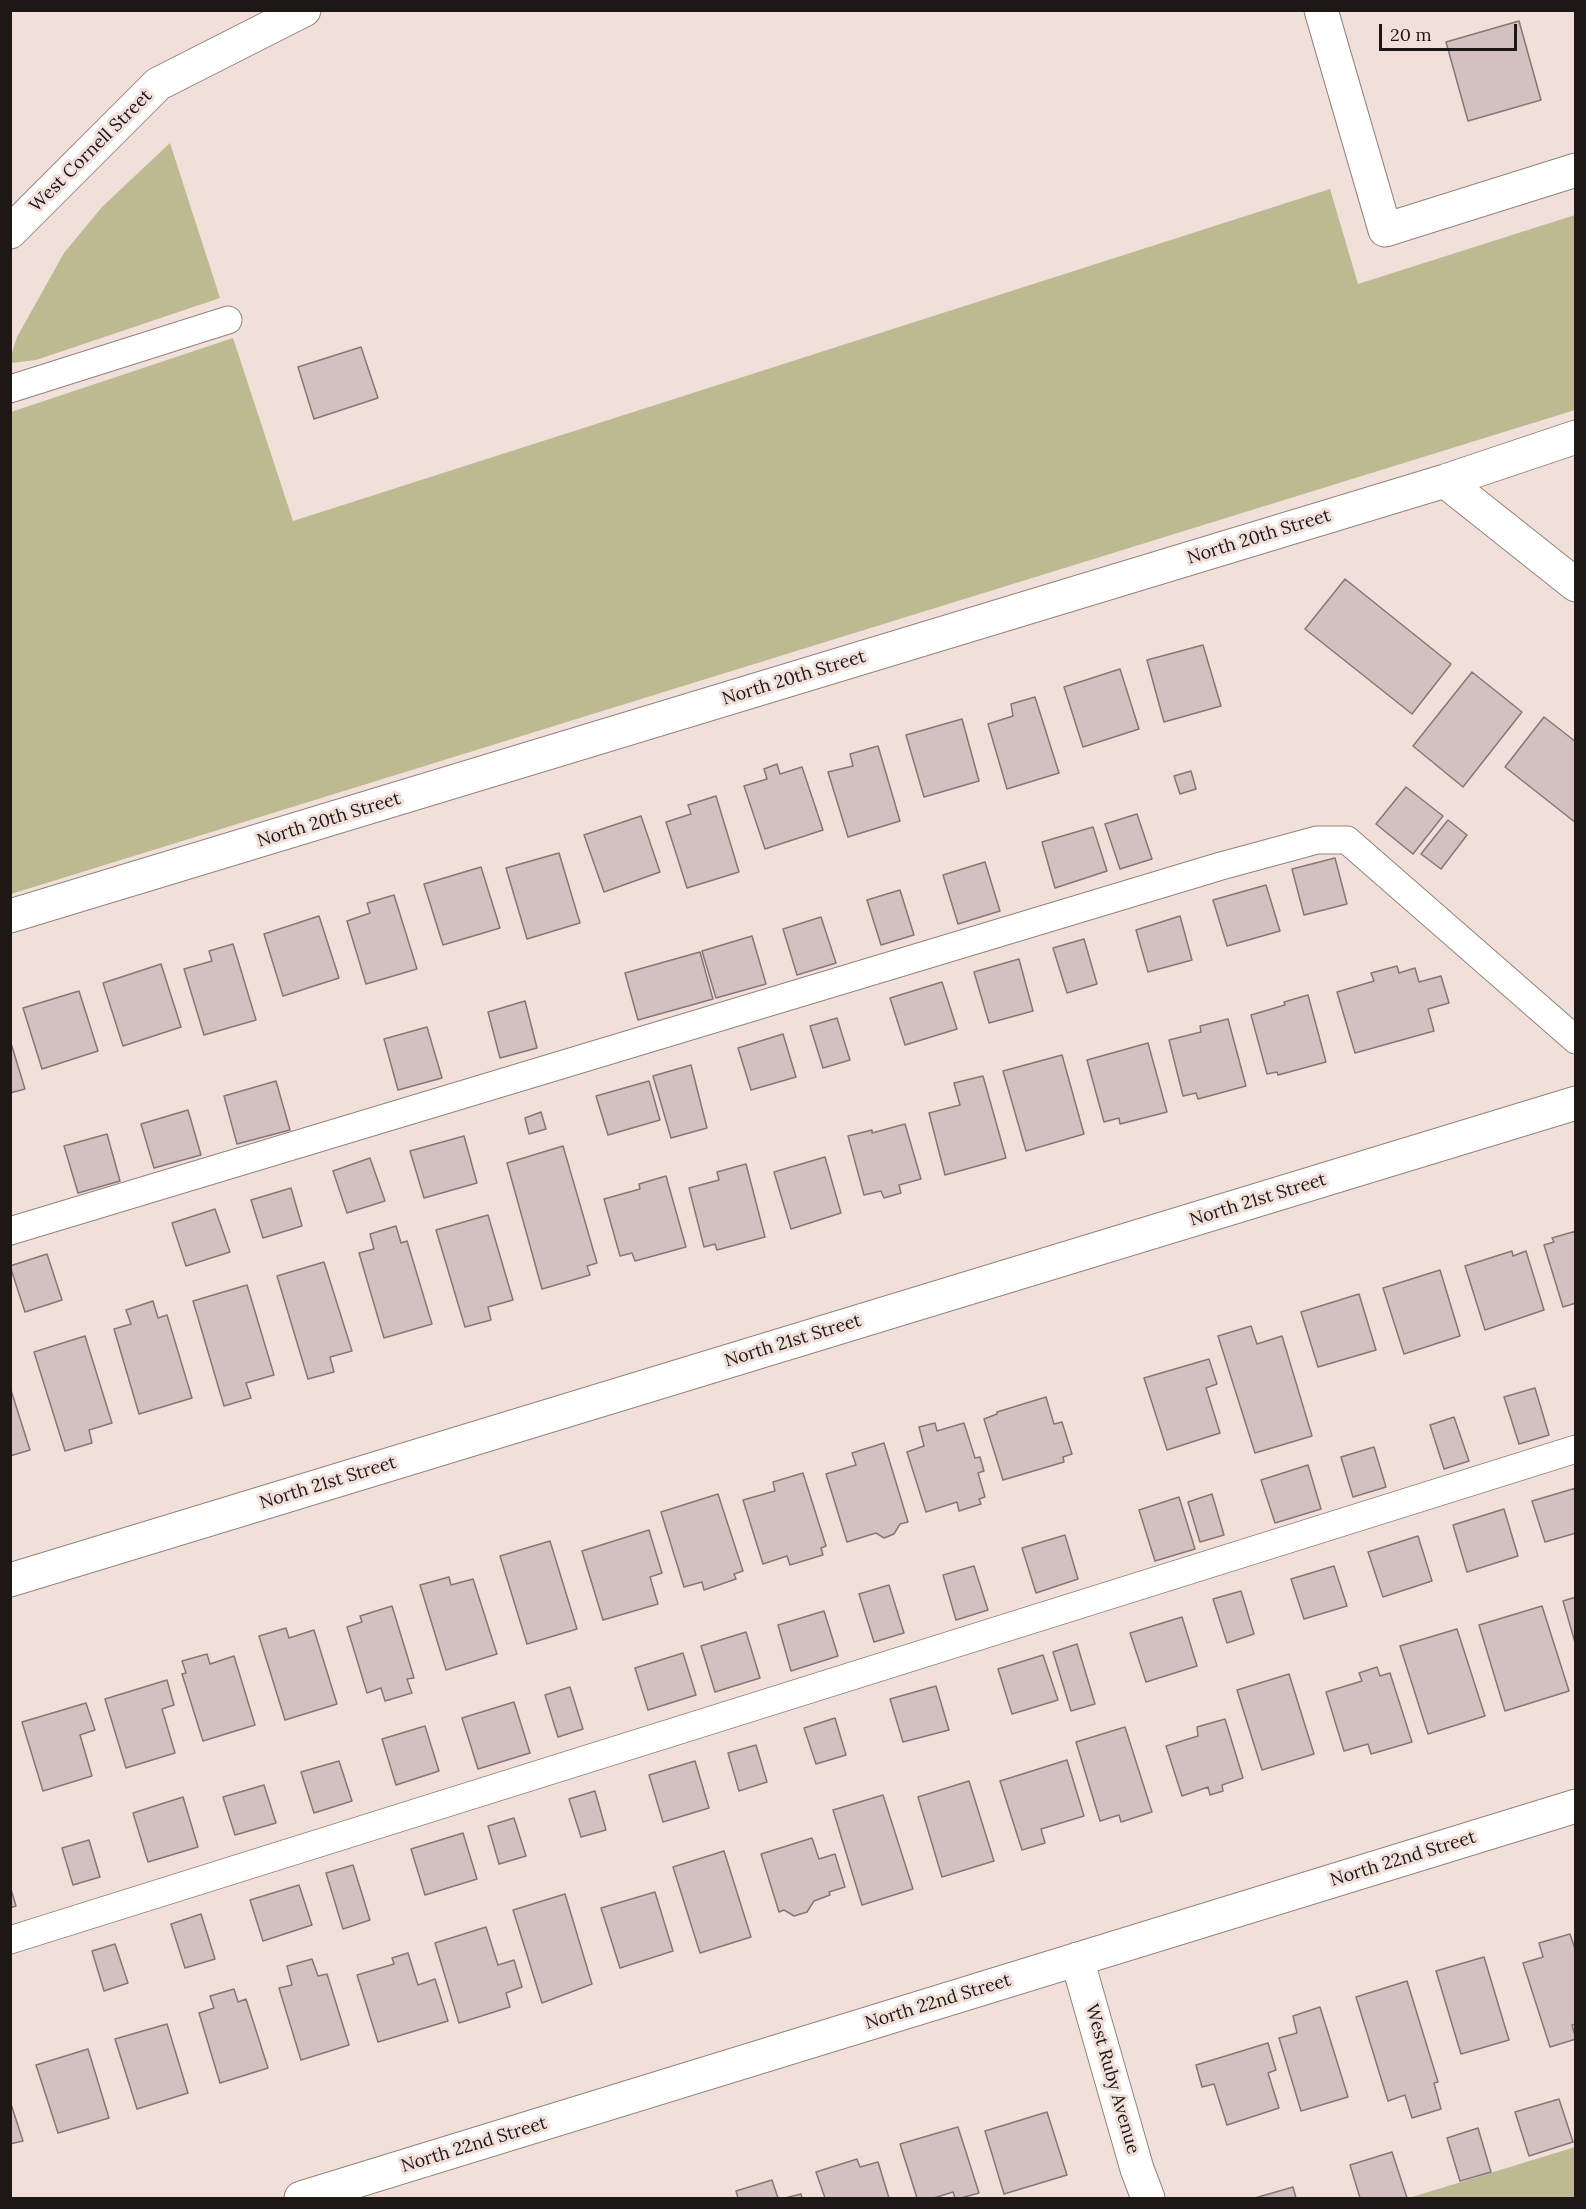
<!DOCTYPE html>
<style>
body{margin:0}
#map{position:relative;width:1586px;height:2209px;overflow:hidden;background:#f0e0d9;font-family:Lora,serif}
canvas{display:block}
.frame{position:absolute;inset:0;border:12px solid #1d1715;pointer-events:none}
.scale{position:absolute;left:1379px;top:24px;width:138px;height:27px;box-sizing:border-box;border:3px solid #1d1715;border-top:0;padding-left:8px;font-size:18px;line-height:21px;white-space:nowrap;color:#1d1715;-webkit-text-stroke:4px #f0e0d9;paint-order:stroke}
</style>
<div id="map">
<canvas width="1586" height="2209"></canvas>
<div class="frame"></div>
<div class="scale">20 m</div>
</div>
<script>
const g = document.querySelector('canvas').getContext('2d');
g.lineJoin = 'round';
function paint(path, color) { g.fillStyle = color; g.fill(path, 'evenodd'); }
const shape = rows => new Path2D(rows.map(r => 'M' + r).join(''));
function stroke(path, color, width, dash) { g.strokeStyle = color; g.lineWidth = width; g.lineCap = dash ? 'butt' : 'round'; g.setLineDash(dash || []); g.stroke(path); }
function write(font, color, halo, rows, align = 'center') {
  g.font = font + ' Lora,serif'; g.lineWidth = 6; g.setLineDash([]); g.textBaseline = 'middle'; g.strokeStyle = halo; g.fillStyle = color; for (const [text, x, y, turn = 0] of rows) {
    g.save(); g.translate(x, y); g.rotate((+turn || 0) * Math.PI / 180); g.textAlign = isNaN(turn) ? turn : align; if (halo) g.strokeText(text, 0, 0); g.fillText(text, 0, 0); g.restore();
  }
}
const green = shape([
 [170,143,220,298,36,360,11,363,11,356,17,337,64,253,102,207],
 [1330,189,1358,284,1575,215,1575,410,11,894,11,412,233,338,293,521],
 [1575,2147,1575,2198,1409,2198]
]);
const building = shape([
 [1519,21,1541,100,1468,121,1446,42,1519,21],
 [361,347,378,398,314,419,298,367,361,347],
 [1345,579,1451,664,1412,714,1305,629,1345,579],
 [1203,645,1221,706,1164,722,1147,660,1203,645],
 [1120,669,1139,729,1083,747,1064,687,1120,669],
 [1472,672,1522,712,1463,787,1413,746,1472,672],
 [1035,697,1059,773,1007,789,988,724,1013,716,1011,704,1035,697],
 [1544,717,1576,742,1576,823,1505,767,1544,717],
 [962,719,979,781,924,797,906,735,962,719],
 [878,746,900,821,848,837,828,772,853,766,850,754,878,746],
 [777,764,780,774,802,767,823,830,765,849,744,786,767,779,764,769,777,764],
 [1191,771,1196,789,1180,794,1174,776,1191,771],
 [1406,787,1443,816,1413,854,1376,824,1406,787],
 [716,796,739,872,687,888,666,822,691,814,688,805,716,796],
 [1137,814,1152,859,1120,869,1105,824,1137,814],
 [641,816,660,872,604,892,584,835,641,816],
 [1448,820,1467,835,1441,869,1421,854,1448,820],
 [1093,827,1107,871,1055,888,1042,842,1093,827],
 [559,853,580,923,527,939,506,868,559,853],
 [1335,858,1347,904,1304,915,1292,869,1335,858],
 [985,862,1000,911,958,924,943,875,985,862],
 [481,867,500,928,443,945,424,884,481,867],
 [1266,885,1280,931,1227,946,1213,900,1266,885],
 [900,890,914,935,881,945,867,900,900,890],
 [394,895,417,969,366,984,347,921,370,913,367,903,394,895],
 [319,916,339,978,283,996,264,934,319,916],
 [1180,916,1192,960,1148,972,1136,930,1180,916],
 [821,917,836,963,797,975,783,929,821,917],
 [752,936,766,984,716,998,702,951,752,936],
 [1084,939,1097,984,1067,993,1053,948,1084,939],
 [233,944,256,1020,204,1035,184,969,212,961,209,951,233,944],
 [700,952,713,999,638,1020,625,973,700,952],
 [1019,959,1033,1011,989,1023,974,972,1019,959],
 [161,964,181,1027,123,1046,103,983,161,964],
 [1397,966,1399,973,1415,968,1419,982,1441,976,1449,1003,1428,1009,1434,1031,1355,1053,1337,992,1374,981,1371,973,1397,966],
 [942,982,957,1029,905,1045,890,998,942,982],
 [79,991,98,1051,42,1069,23,1008,79,991],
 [1308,995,1326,1062,1278,1075,1277,1072,1267,1074,1251,1015,1285,1005,1284,1002,1308,995],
 [525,1001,537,1048,500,1058,488,1012,525,1001],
 [837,1018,850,1060,823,1068,810,1026,837,1018],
 [1228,1019,1246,1086,1198,1099,1196,1093,1183,1096,1169,1040,1201,1032,1200,1026,1228,1019],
 [427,1027,442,1078,398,1090,384,1039,427,1027],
 [783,1034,796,1077,751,1090,738,1048,783,1034],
 [10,1040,25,1089,10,1093,10,1040],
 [1148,1043,1167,1112,1120,1124,1119,1118,1104,1122,1087,1060,1148,1043],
 [1062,1055,1084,1134,1026,1151,1003,1071,1062,1055],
 [691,1065,707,1128,671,1138,653,1076,691,1065],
 [983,1076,1006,1158,945,1175,929,1113,960,1105,954,1083,983,1076],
 [276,1081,290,1130,237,1144,224,1096,276,1081],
 [649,1081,660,1120,608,1135,596,1096,649,1081],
 [188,1110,201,1155,154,1168,141,1124,188,1110],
 [541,1112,546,1129,529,1134,525,1118,541,1112],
 [905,1124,921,1179,899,1185,901,1193,884,1198,881,1191,864,1195,848,1136,872,1130,872,1133,905,1124],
 [107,1134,120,1181,78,1193,64,1146,107,1134],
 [464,1136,477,1183,424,1198,410,1151,464,1136],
 [563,1146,597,1263,587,1266,590,1275,542,1289,507,1163,563,1146],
 [825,1157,841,1213,791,1229,774,1172,825,1157],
 [370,1158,385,1201,347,1213,333,1171,370,1158],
 [746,1164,765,1237,717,1250,715,1244,704,1247,689,1188,719,1180,717,1172,746,1164],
 [666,1176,686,1247,635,1261,632,1253,620,1256,604,1199,640,1189,639,1184,666,1176],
 [291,1188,302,1226,263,1238,251,1200,291,1188],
 [215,1209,230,1252,186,1266,172,1223,215,1209],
 [488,1215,513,1300,488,1307,491,1320,465,1327,436,1230,488,1215],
 [396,1226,401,1243,407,1241,432,1324,384,1338,359,1253,374,1249,370,1234,396,1226],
 [1576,1231,1576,1303,1563,1307,1544,1245,1554,1242,1552,1238,1576,1231],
 [1512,1251,1513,1256,1526,1251,1544,1310,1485,1330,1465,1266,1512,1251],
 [47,1254,62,1300,25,1312,10,1266,47,1254],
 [324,1262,352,1351,330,1357,334,1372,308,1379,277,1276,324,1262],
 [1440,1270,1460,1336,1404,1354,1383,1288,1440,1270],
 [247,1285,274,1375,246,1383,251,1398,224,1406,193,1301,247,1285],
 [1359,1294,1376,1350,1318,1367,1301,1312,1359,1294],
 [153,1301,158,1318,167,1315,192,1398,139,1414,114,1329,131,1324,126,1310,153,1301],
 [1251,1326,1257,1344,1282,1336,1312,1436,1255,1453,1218,1336,1251,1326],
 [85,1336,112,1423,89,1430,92,1443,65,1451,34,1352,85,1336],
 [1209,1359,1217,1384,1206,1388,1220,1433,1167,1450,1144,1378,1209,1359],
 [10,1387,30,1450,10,1456,10,1387],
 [1535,1388,1549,1435,1519,1444,1504,1397,1535,1388],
 [1046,1397,1054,1424,1062,1422,1072,1454,1063,1457,1064,1462,1003,1480,984,1419,997,1414,997,1412,1046,1397],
 [1454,1417,1469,1461,1444,1469,1430,1425,1454,1417],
 [935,1423,937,1431,964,1423,975,1458,980,1457,984,1471,978,1473,985,1497,979,1499,981,1504,959,1511,957,1502,926,1512,907,1452,924,1446,919,1427,935,1423],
 [884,1443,908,1522,900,1524,894,1534,884,1538,876,1533,847,1542,826,1474,856,1465,852,1453,884,1443],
 [1374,1447,1386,1487,1353,1497,1341,1457,1374,1447],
 [1308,1465,1321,1509,1275,1523,1261,1480,1308,1465],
 [803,1473,826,1546,821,1548,823,1555,790,1565,787,1556,763,1564,743,1500,775,1491,773,1482,803,1473],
 [1576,1488,1576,1533,1545,1542,1532,1501,1576,1488],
 [718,1494,743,1571,734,1574,736,1579,704,1590,702,1582,684,1587,661,1512,718,1494],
 [1212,1494,1224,1535,1200,1542,1188,1502,1212,1494],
 [1179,1497,1195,1549,1155,1561,1139,1510,1179,1497],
 [1504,1509,1518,1556,1467,1572,1453,1525,1504,1509],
 [649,1530,662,1573,650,1577,658,1604,603,1620,582,1551,649,1530],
 [1065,1535,1078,1579,1036,1593,1022,1548,1065,1535],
 [1418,1536,1432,1581,1383,1597,1368,1552,1418,1536],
 [550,1541,577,1629,527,1644,500,1556,550,1541],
 [974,1566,988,1610,956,1620,943,1575,974,1566],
 [1334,1566,1347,1606,1304,1619,1291,1579,1334,1566],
 [449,1577,451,1585,473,1579,497,1654,446,1670,420,1585,449,1577],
 [889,1585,904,1633,874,1642,859,1594,889,1585],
 [1241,1591,1254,1634,1227,1643,1213,1599,1241,1591],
 [1576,1597,1576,1646,1563,1601,1576,1597],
 [392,1606,414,1678,407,1679,412,1693,385,1701,381,1688,367,1693,347,1627,362,1622,360,1616,392,1606],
 [1542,1606,1569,1691,1505,1711,1479,1625,1542,1606],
 [824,1611,838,1656,791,1671,778,1625,824,1611],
 [1182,1617,1197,1666,1146,1682,1130,1633,1182,1617],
 [286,1628,289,1638,314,1630,337,1704,285,1720,259,1636,286,1628],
 [1457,1629,1485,1716,1428,1734,1400,1646,1457,1629],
 [746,1632,760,1678,715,1692,701,1646,746,1632],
 [1077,1644,1095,1704,1071,1711,1053,1652,1077,1644],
 [683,1653,696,1695,648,1710,635,1668,683,1653],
 [207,1654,210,1664,234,1656,255,1725,203,1741,182,1674,186,1673,182,1661,207,1654],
 [1043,1655,1058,1700,1012,1714,998,1669,1043,1655],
 [1377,1667,1380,1676,1390,1673,1412,1742,1371,1754,1368,1744,1344,1751,1326,1692,1362,1681,1359,1673,1377,1667],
 [1289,1674,1314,1754,1262,1770,1237,1690,1289,1674],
 [167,1680,174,1705,162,1709,175,1753,126,1768,105,1699,167,1680],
 [936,1686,949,1730,903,1742,890,1699,936,1686],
 [570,1687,583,1729,558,1737,545,1695,570,1687],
 [514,1702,530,1753,478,1769,462,1718,514,1702],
 [86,1703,95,1730,80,1735,92,1776,43,1791,22,1722,86,1703],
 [835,1718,846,1755,816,1764,804,1728,835,1718],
 [1225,1719,1243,1778,1222,1785,1223,1791,1210,1795,1208,1787,1182,1796,1166,1746,1198,1736,1197,1727,1225,1719],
 [425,1726,439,1771,396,1785,382,1739,425,1726],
 [1125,1727,1152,1812,1121,1822,1119,1815,1100,1821,1076,1742,1125,1727],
 [756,1745,767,1782,739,1791,728,1753,756,1745],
 [1067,1760,1084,1816,1041,1829,1045,1843,1022,1850,1000,1781,1067,1760],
 [339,1761,352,1801,314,1813,301,1772,339,1761],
 [695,1761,709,1808,663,1822,649,1775,695,1761],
 [969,1781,994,1861,942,1877,918,1797,969,1781],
 [264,1785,276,1823,235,1835,223,1797,264,1785],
 [595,1791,606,1830,581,1837,569,1799,595,1791],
 [883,1795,913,1889,862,1905,833,1810,883,1795],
 [183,1797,198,1847,148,1862,133,1813,183,1797],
 [514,1818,526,1856,499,1864,488,1826,514,1818],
 [463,1833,477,1879,425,1895,411,1849,463,1833],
 [812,1838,819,1859,835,1854,845,1887,829,1892,830,1895,814,1901,807,1912,794,1916,784,1910,779,1912,761,1854,812,1838],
 [89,1840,100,1877,73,1885,62,1848,89,1840],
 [724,1851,751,1937,700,1953,673,1867,724,1851],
 [353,1865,370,1920,343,1929,326,1873,353,1865],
 [299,1885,312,1925,263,1941,250,1900,299,1885],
 [10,1886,16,1906,10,1908,10,1886],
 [655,1892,673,1951,620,1968,601,1908,655,1892],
 [565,1894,592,1984,542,2003,513,1910,565,1894],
 [201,1914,215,1959,185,1968,171,1924,201,1914],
 [486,1927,498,1965,514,1960,522,1987,506,1993,510,2007,459,2023,435,1943,486,1927],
 [1570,1934,1576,1952,1576,2024,1572,2025,1576,2039,1550,2047,1523,1963,1543,1957,1539,1943,1570,1934],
 [115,1944,128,1983,104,1991,92,1951,115,1944],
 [408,1953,418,1985,435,1979,448,2021,378,2042,357,1975,394,1964,392,1958,408,1953],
 [1484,1957,1509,2040,1461,2054,1436,1971,1484,1957],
 [312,1959,318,1976,327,1974,349,2045,301,2060,279,1988,292,1985,287,1966,312,1959],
 [1407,1981,1438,2082,1434,2083,1441,2109,1412,2118,1405,2095,1388,2101,1356,1997,1407,1981],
 [234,1989,238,2002,246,1999,268,2068,220,2083,199,2013,214,2008,210,1996,234,1989],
 [1320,2007,1348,2097,1301,2111,1279,2038,1297,2033,1293,2016,1320,2007],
 [167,2024,188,2093,137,2109,115,2039,167,2024],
 [1268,2043,1276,2070,1268,2073,1279,2108,1227,2125,1214,2084,1202,2087,1196,2065,1268,2043],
 [88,2049,109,2118,58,2133,36,2065,88,2049],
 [1559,2099,1573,2142,1529,2156,1515,2112,1559,2099],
 [10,2101,23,2141,10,2144,10,2101],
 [1047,2112,1067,2175,1004,2194,985,2131,1047,2112],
 [958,2127,979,2193,961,2198,955,2198,953,2192,934,2198,917,2198,900,2144,958,2127],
 [1478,2128,1491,2172,1460,2181,1447,2138,1478,2128],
 [1392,2152,1407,2198,1360,2198,1350,2165,1392,2152],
 [857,2159,860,2167,878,2162,889,2198,825,2198,816,2172,857,2159],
 [772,2180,778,2198,738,2198,736,2191,772,2180],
 [1293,2187,1296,2198,1255,2198,1293,2187],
 [801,2194,802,2198,785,2198,801,2194]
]);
const lane = shape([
 [10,389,228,320],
 [10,1231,1221,866,1317,840,1347,840,1576,1040],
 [10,1940,1576,1449]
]);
const street = shape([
 [1321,10,1385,230,1576,170],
 [10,232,158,84,304,10],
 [1445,481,1576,585],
 [10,916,1445,481,1576,437],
 [10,1580,1576,1103],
 [1077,1959,1137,2169,1148,2198],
 [301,2198,1576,1806]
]);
const streetNames = [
 ["West Cornell Street",91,151,-45],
 ["North 20th Street",1259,537,-17],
 ["North 20th Street",794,678,-17],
 ["North 20th Street",329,820,-17],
 ["North 21st Street",1258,1200,-17],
 ["North 21st Street",793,1341,-17],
 ["North 21st Street",328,1483,-17],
 ["North 22nd Street",1403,1859,-17],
 ["North 22nd Street",938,2002,-17],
 ["West Ruby Avenue",1112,2079,74],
 ["North 22nd Street",474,2145,-17]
];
paint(green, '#bdb990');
paint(building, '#d3c1c1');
stroke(building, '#877677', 1.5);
stroke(lane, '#92837d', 29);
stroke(street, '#92837d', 35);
stroke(lane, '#fff', 27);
stroke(street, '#fff', 33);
write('18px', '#1d1715', '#f0e0d9', streetNames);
</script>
